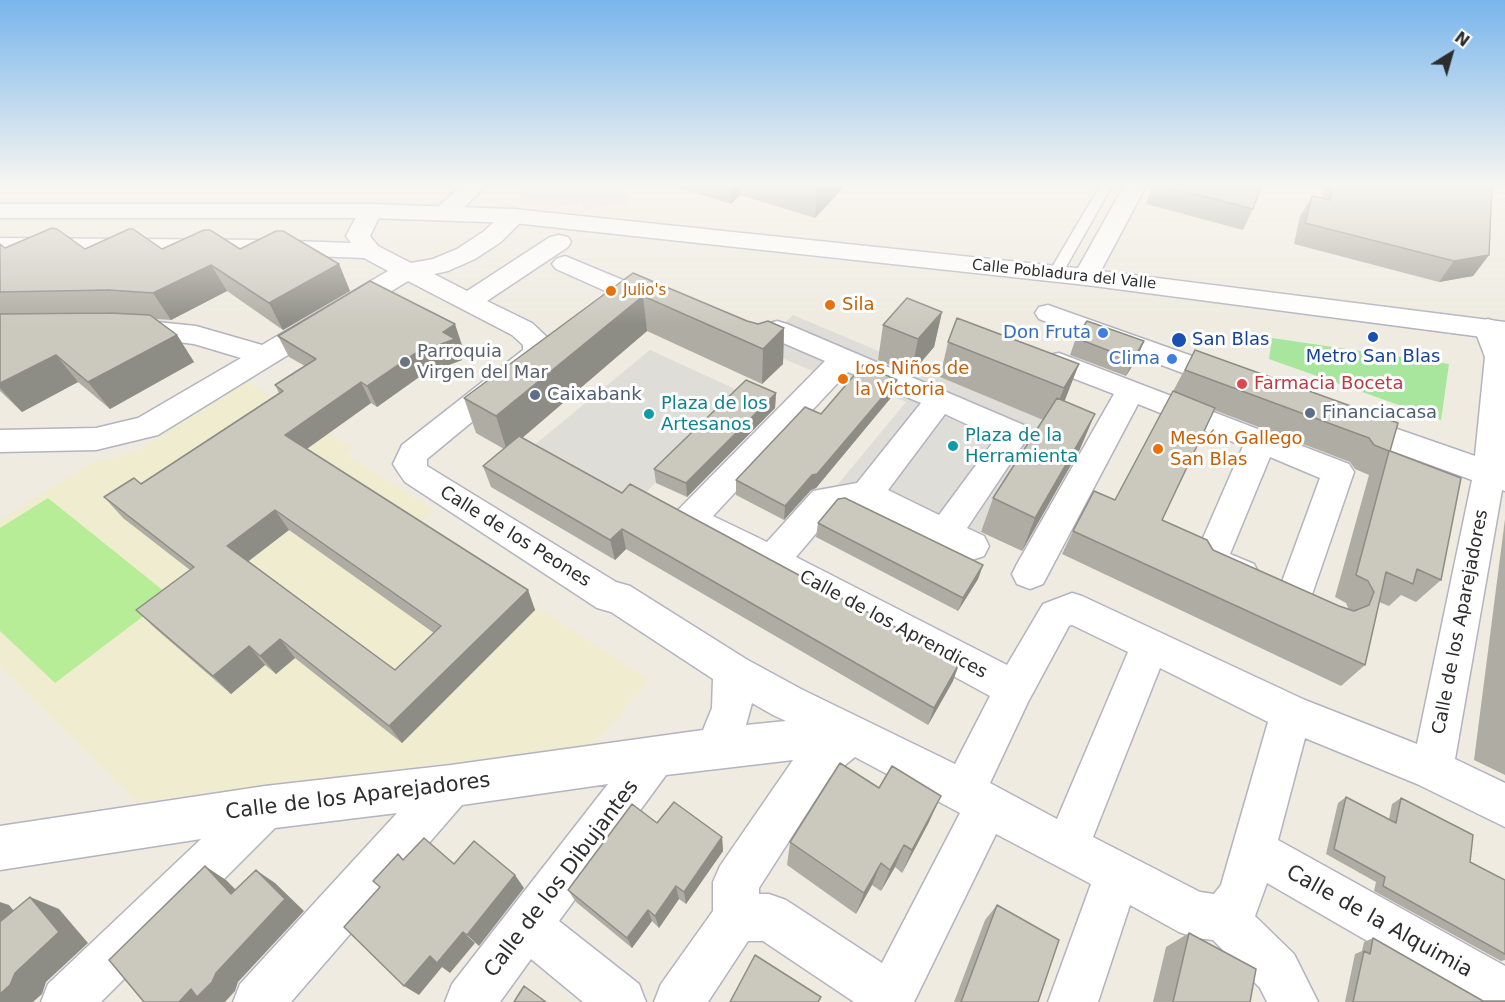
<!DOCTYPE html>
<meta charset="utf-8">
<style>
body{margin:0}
#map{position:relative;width:1505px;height:1002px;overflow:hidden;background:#efebe0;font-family:"DejaVu Sans",sans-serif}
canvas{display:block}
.north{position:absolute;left:1421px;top:24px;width:60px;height:60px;-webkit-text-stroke:4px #fff;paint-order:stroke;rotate:37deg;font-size:16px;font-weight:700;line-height:24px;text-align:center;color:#2d2d2d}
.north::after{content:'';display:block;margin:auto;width:21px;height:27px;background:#2d2d2d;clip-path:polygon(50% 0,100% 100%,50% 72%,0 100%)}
</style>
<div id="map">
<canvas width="1505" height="1002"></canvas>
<div class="north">N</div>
</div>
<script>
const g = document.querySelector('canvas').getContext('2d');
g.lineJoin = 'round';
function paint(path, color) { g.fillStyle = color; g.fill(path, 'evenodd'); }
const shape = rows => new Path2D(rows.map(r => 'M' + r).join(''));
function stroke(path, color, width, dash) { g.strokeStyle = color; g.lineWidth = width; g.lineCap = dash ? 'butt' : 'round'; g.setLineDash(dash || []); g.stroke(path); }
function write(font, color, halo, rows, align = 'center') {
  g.font = font + ' "DejaVu Sans",sans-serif'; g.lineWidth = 6; g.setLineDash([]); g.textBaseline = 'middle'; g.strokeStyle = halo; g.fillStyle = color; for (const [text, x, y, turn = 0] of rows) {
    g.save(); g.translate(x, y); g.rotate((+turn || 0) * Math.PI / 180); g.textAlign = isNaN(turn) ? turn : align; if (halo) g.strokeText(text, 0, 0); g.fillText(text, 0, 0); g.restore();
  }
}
const industrial = shape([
 [518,184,624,184,623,185,629,202,584,210,581,203,554,207,553,202,523,205]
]);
const education = shape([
 [246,381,352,448,345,454,434,510,414,527,649,680,593,745,137,802,0,666,0,520,91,463,133,453]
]);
const green = shape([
 [1272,338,1449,364,1441,420,1269,359]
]);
const pitch = shape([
 [48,498,170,596,55,683,0,631,0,528]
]);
const plaza = shape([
 [793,315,1050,423,958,568,825,500,906,402,857,381,851,387,758,348],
 [650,350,746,394,630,508,527,451]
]);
const lane = shape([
 [1101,184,1113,184,1062,274,1060,277,1050,277,1048,274,1101,184]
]);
const street = shape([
 [463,184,488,184,454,217,446,219,438,217,434,212,438,207,463,184],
 [1125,184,1147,184,1095,282,1086,285,1077,282,1073,277,1125,184],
 [370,204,378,206,382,211,370,236,378,246,411,263,433,259,457,249,483,232,506,211,514,209,522,211,526,216,522,221,501,242,475,259,448,271,434,274,467,291,550,237,559,235,568,237,571,242,568,247,487,301,532,323,546,336,552,353,548,359,427,459,427,466,616,582,630,586,746,659,801,689,955,764,990,696,699,538,695,530,679,527,674,518,679,509,825,361,767,336,763,330,767,324,777,321,787,324,1026,426,1030,434,967,528,984,536,989,546,984,556,972,560,960,556,864,507,835,511,796,557,1007,665,1043,604,1072,593,1082,596,1305,700,1417,744,1472,480,1340,432,1336,424,1340,416,1351,413,1475,456,1485,357,1474,328,1478,322,1488,319,1498,322,1505,336,1505,491,1502,490,1455,759,1505,783,1505,827,1417,784,1305,738,1278,840,1505,966,1505,1002,1473,1002,1267,883,1255,916,1294,954,1318,1002,1267,1002,1260,988,1213,940,1196,938,1179,932,1130,905,1098,1002,1048,1002,1091,884,996,834,914,1002,854,1002,763,941,748,941,708,1002,654,1002,661,984,713,911,713,882,720,866,793,760,666,775,559,921,639,984,646,1002,583,1002,531,959,500,1002,445,1002,452,984,608,784,462,805,291,1002,233,1002,240,984,397,813,275,828,101,1002,41,1002,48,984,201,839,0,870,0,826,265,786,451,765,703,730,712,708,713,679,611,612,597,608,405,482,398,472,393,464,402,445,523,350,523,345,512,335,408,281,158,435,96,450,0,452,0,430,96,428,138,418,241,358,194,344,118,334,114,328,118,322,128,319,196,326,262,345,388,271,364,258,264,254,0,252,0,238,264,240,351,243,346,236,362,206,370,204],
 [848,372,921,403,857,483,813,491,767,542,713,516,848,372],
 [945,414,996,438,939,515,888,490,945,414],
 [1072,625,1128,652,1057,819,990,783,1028,702,1069,626,1072,625],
 [1160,668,1268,722,1221,885,1214,894,1200,892,1093,837,1160,668],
 [752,703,773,715,786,721,746,725,752,703],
 [855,757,960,813,882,963,786,900,769,894,759,894,759,888,830,777,855,757],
 [565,256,666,298,670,304,666,310,657,312,648,310,556,269,552,264,556,259,565,256],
 [1048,305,1240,373,1244,380,1240,387,1230,390,1220,387,1039,319,1035,313,1039,307,1048,305],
 [1059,353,1349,464,1354,472,1307,609,1294,613,1281,609,1276,598,1320,478,1270,457,1230,554,1254,564,1259,574,1254,584,1241,589,1228,584,1198,571,1193,561,1243,446,1138,404,1043,584,1030,589,1017,584,1012,574,1017,564,1114,394,1049,369,1045,362,1049,355,1059,353]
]);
const secondary = shape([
 [0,204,370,204,514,209,1086,269,1505,322,1505,340,1086,285,514,223,370,218,0,218,0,204]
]);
const wall = shape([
 [667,184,843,184,842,189,815,218,740,195,731,204],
 [1153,184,1262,184,1253,209,1243,230,1146,204],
 [1325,184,1492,184,1489,255,1473,276,1439,282,1294,244,1300,216,1312,196,1322,198],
 [0,244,5,248,240,249,339,264,350,291,283,330,227,291,171,320,155,319,177,335,194,362,110,409,78,382,22,412,0,391],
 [633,273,747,321,758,324,784,328,783,364,762,384,647,331,522,438,953,681,928,725,626,549,615,560,491,487,483,466,504,449,476,433,464,398],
 [942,312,934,347,911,374,878,360,883,325],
 [278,336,462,345,458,348,462,360,422,375,377,407,371,403,307,449,528,590,535,610,402,743,295,658,276,674,265,665,231,694,156,629,136,610,190,570,123,518,104,497,141,484,279,393,275,385,305,366,289,357],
 [289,530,434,633,395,670,249,561],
 [1076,338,1144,341,1137,358,1126,376,1070,355],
 [948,342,1079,364,1064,401,1080,449,1022,551,981,532,993,498,1043,420,940,377],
 [1195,350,1398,423,1390,451,1441,580,1416,602,1401,595,1389,606,1379,602,1365,665,1341,686,1062,554,1073,531,1115,500],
 [1214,410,1350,462,1355,469,1369,475,1335,597,1346,603,1349,610,1339,606,1213,550,1162,520],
 [776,393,775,408,687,497,656,483,654,469],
 [894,394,816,488,811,490,784,520,736,495,736,480,821,414],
 [1505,519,1505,775,1474,760],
 [818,523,983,565,978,579,958,611,816,537],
 [1346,797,1389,819,1392,804,1401,798,1470,862,1505,880,1505,960,1501,961,1374,891,1376,882,1326,854,1338,803],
 [929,822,902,873,895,867,881,891,872,885,856,914,787,865,790,842],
 [657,823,722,837,723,851,686,904,679,899,659,928,652,921,632,948,576,902,568,890],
 [997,905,1038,1002,954,1002,985,920],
 [1189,933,1250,1002,1153,1002,1166,947],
 [1373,938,1483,1001,1505,1002,1345,1002,1355,954,1362,951,1364,942]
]);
const shadedWall = shape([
 [730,184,740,184,740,195,731,204],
 [817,184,843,184,842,189,815,218],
 [1489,255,1473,276,1439,282,1454,261],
 [339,264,350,291,283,330,269,303],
 [211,265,227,291,171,320,153,293],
 [643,296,647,331,507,451,496,416],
 [942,312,934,347,911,374,918,339],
 [455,324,462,345,458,348,462,360,422,375,377,407,367,386],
 [784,328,783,364,762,384,763,349],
 [177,335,194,362,110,409,88,382],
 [1144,341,1137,358,1126,376,1133,360],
 [56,355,78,382,22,412,0,388,0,383],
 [1079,364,1065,400,1050,423,1064,388],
 [897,380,894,394,816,488,811,490,784,520,785,506],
 [361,382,371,403,298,455,285,435],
 [776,393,775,408,687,497,686,483],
 [1095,414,1080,449,1022,551,1035,518],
 [275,510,289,530,243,565,227,546],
 [622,529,626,549,615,560,610,540],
 [983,565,978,579,958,611,963,598],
 [528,590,535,610,402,743,389,726],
 [280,639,295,658,276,674,260,656],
 [249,646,265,665,231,694,213,676],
 [960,662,953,681,928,725,934,708],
 [941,796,929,822,902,873,912,850],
 [722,837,723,851,686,904,684,892],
 [904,845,895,867,881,891,890,870],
 [881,863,872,885,856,914,864,893],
 [205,866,226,880,252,906,231,894],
 [256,870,275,883,304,911,238,982,235,991,225,1002,179,1002],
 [515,875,524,888,479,946,467,935],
 [676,886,679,899,659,928,655,916],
 [30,897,59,909,88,943,46,982,42,994,33,1002,0,1002,0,994,15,973],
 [0,902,9,905,32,933,1,921,0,920],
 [648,910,652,921,632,948,627,938],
 [463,932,475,943,450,973,442,967,419,995,404,986,430,956]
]);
const building = shape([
 [1156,184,1262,184,1253,209,1156,184],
 [1332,184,1492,184,1489,255,1454,261,1305,223,1312,196,1330,200,1332,184],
 [52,228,57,229,85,249,129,229,133,229,162,249,204,230,210,230,240,249,276,231,283,231,339,264,269,303,211,265,153,293,109,290,0,292,0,244,5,248,52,228],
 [633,273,747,321,758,324,768,321,784,328,763,349,643,296,496,416,464,398,633,273],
 [370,281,455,324,443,332,455,339,414,354,367,386,361,382,285,435,528,590,389,726,280,639,260,656,249,646,213,676,136,610,194,567,104,497,134,478,141,484,283,391,275,385,316,359,278,336,370,281],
 [275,510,441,626,395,670,227,546,275,510],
 [907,298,942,312,918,339,883,325,907,298],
 [109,313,150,315,177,335,88,382,56,355,0,383,0,314,109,313],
 [957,318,1079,364,1064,388,948,342,957,318],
 [1087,321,1144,341,1133,360,1076,338,1087,321],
 [1195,350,1398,423,1390,451,1461,478,1441,580,1417,569,1413,584,1386,572,1365,665,1073,531,1094,491,1115,500,1173,391,1215,408,1162,520,1207,540,1213,550,1339,606,1354,611,1369,605,1374,592,1368,581,1356,575,1389,451,1374,445,1369,438,1185,370,1195,350],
 [863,365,897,380,817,474,812,475,785,506,736,480,805,407,821,414,863,365],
 [746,380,776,393,686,483,654,469,746,380],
 [1057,398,1095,414,1035,518,993,498,1057,398],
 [519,436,622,493,630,484,960,662,934,708,622,529,610,540,483,466,519,436],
 [845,498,983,565,963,598,818,523,838,499,845,498],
 [840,763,879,788,892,766,941,796,912,850,904,845,890,870,881,863,864,893,790,842,840,763],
 [1346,797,1396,823,1401,798,1473,835,1470,862,1505,880,1505,954,1383,886,1385,877,1334,849,1346,797],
 [674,802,722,837,684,892,676,886,655,916,648,910,627,938,568,890,632,804,657,823,674,802],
 [424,838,454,864,474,841,515,875,467,935,463,932,437,963,430,956,404,986,344,927,380,887,373,881,386,867,398,854,403,860,424,838],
 [205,866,231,894,256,870,285,899,216,973,212,982,197,997,191,989,179,1002,144,1002,109,960,205,866],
 [30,897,59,932,15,973,10,985,0,994,0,920,1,921,30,897],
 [997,905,1059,940,1038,1002,961,1002,997,905],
 [1189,933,1256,969,1250,1002,1173,1002,1189,933],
 [1373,938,1483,1001,1505,1001,1505,1002,1353,1002,1364,951,1370,954,1373,938],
 [755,955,821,997,818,1002,730,1002,755,955],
 [524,986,546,1002,514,1002,524,986]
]);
const markers = [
 [611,291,6,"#e8710a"],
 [830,305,6,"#e8710a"],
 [1103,333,6,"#3f7fe0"],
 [1373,337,6,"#1a4fb4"],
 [1179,340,8,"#1a4fb4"],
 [1172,359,6,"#3f7fe0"],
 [405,362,6,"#6b7280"],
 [843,379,6,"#e8710a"],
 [1242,384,6,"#e0444e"],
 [535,395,6,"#5c6f8a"],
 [1310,413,6,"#5c6f8a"],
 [649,414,6,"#0f9aa8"],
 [953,446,6,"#0f9aa8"],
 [1158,449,6,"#e8710a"]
];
const farStreetnames = [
 ["Calle Pobladura del Valle",1064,275,6]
];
const farFoodnames = [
 ["Julio's",623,291]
];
const foodNames = [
 ["Sila",842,305],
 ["Los Niños de",855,369],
 ["la Victoria",855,390],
 ["Mesón Gallego",1170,439],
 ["San Blas",1170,460]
];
const shopNames = [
 ["Don Fruta",1091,333],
 ["Clima",1160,359]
];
const transitNames = [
 ["San Blas",1192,340],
 ["Metro San Blas",1373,357,"center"]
];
const worshipNames = [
 ["Parroquia",417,352],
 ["Virgen del Mar",417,373]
];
const healthNames = [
 ["Farmacia Boceta",1254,384]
];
const serviceNames = [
 ["Caixabank",547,395],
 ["Financiacasa",1322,413]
];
const cultureNames = [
 ["Plaza de los",661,404],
 ["Artesanos",661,425],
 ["Plaza de la",965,436],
 ["Herramienta",965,457]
];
const streetNames = [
 ["Calle de los Peones",515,537,32],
 ["Calle de los Aparejadores",1461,622,-79],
 ["Calle de los Aprendices",893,625,28]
];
const nearStreetnames = [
 ["Calle de los Aparejadores",358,797,-7],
 ["Calle de los Dibujantes",562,879,-53],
 ["Calle de la Alquimia",1379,922,29]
];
paint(industrial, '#e4e0e8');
paint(education, '#f0ecd0');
paint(green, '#a7e69c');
paint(pitch, '#b8ed98');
paint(plaza, '#dfddd7');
stroke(lane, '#b3b3c1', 3);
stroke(street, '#b3b3c1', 3);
stroke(secondary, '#b3b3c1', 3);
paint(lane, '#fff');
paint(street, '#fff');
paint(secondary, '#fff');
paint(wall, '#afada3');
paint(shadedWall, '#8e8d85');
paint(building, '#cbc9be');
stroke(building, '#8e8d85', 1.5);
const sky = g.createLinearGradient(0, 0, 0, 325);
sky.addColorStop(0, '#79b5ec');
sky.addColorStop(0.57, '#f8f6f1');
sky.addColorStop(1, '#f8f6f100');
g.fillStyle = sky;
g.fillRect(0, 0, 1505, 325);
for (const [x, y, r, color] of markers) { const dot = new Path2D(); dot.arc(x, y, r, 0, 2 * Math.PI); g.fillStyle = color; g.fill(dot); stroke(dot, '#fff', 2); }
write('15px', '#2d2d2d', '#fff', farStreetnames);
write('15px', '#c56008', '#fff', farFoodnames, 'left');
write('18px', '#c56008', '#fff', foodNames, 'left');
write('18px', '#366cbe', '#fff', shopNames, 'right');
write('18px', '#164399', '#fff', transitNames, 'left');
write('18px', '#5b616d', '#fff', worshipNames, 'left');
write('18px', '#be3a42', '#fff', healthNames, 'left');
write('18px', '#4e5e75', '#fff', serviceNames, 'left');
write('18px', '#0d838f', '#fff', cultureNames, 'left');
write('18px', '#2d2d2d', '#fff', streetNames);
write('21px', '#2d2d2d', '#fff', nearStreetnames);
</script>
